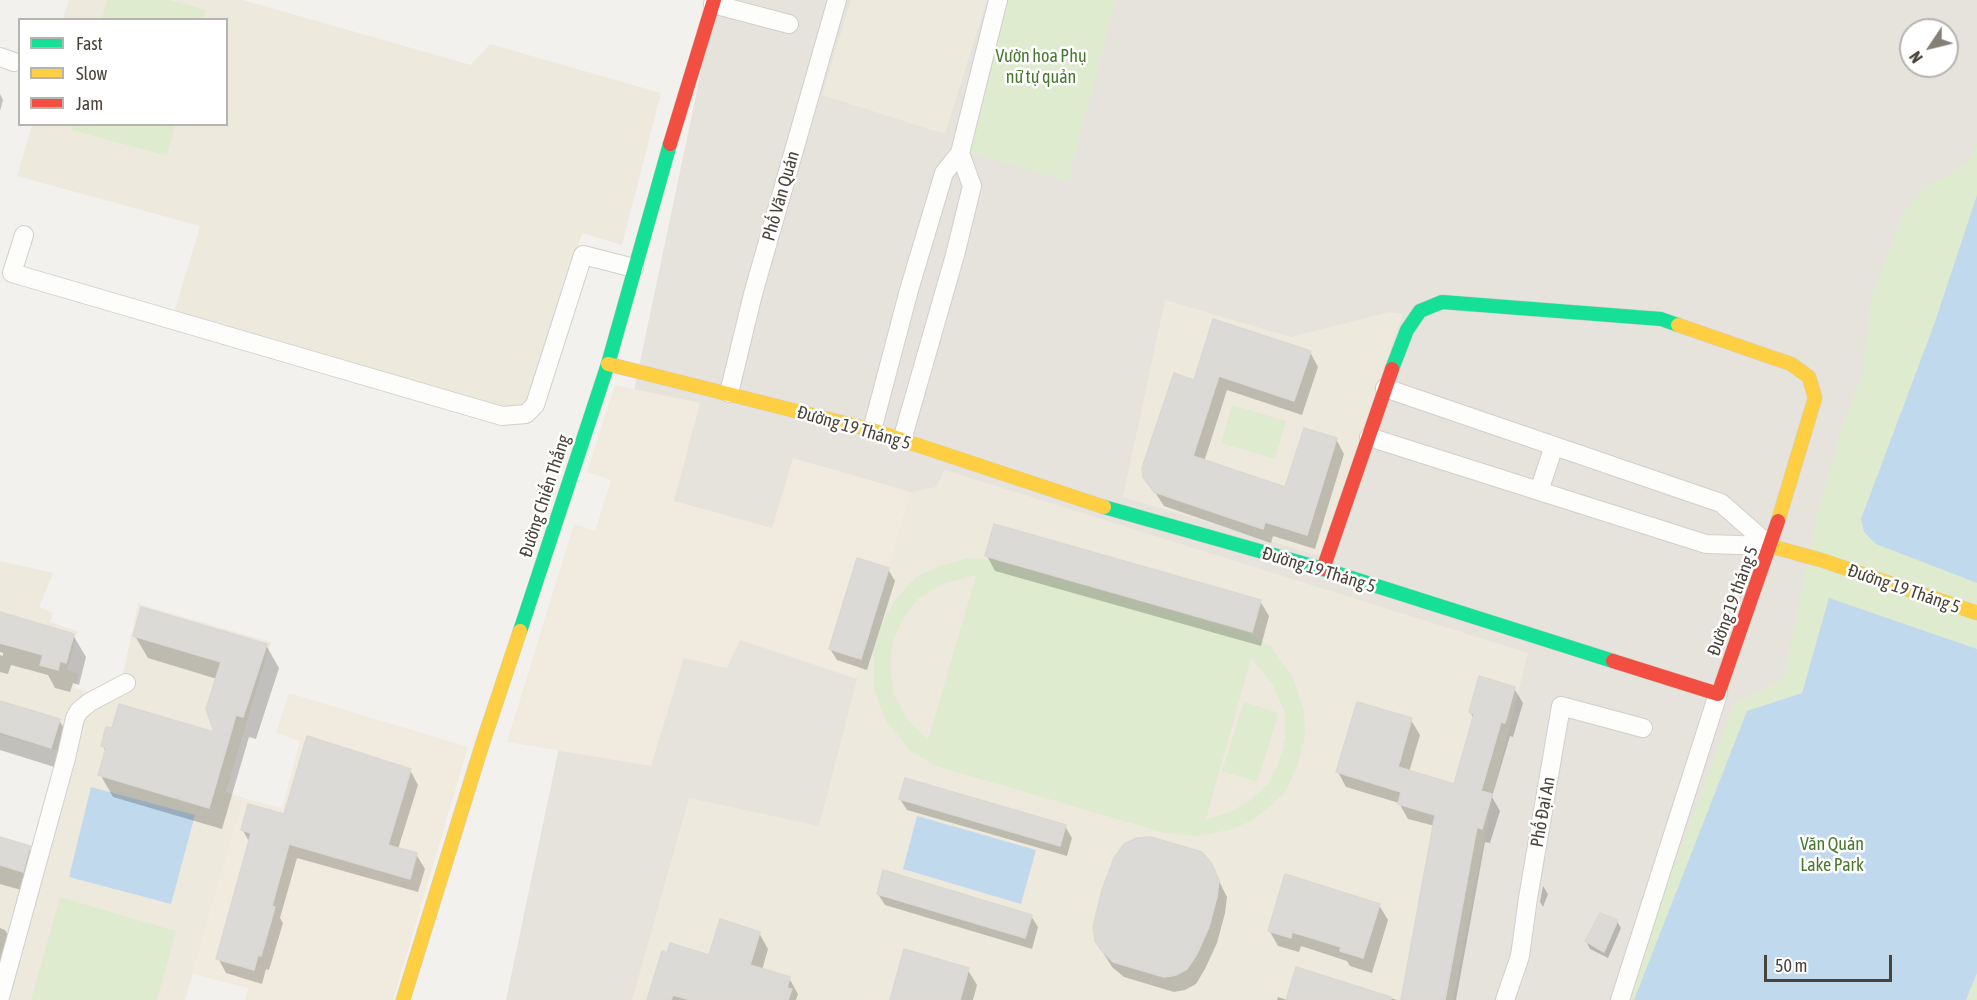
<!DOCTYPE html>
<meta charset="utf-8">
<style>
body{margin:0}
#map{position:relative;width:1977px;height:1000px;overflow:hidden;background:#f3f1ed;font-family:"Asap Condensed",sans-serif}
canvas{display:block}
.legend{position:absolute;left:18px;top:18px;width:210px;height:108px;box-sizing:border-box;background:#fff;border:2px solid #b6b4b0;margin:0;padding:8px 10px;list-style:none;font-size:18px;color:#494339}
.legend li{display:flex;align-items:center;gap:12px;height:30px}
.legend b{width:30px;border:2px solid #b6b4b0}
.north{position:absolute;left:1899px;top:18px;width:60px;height:60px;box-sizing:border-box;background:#fff;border:2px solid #b6b4b0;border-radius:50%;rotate:235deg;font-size:16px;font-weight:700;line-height:24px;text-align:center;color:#494339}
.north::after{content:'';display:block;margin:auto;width:21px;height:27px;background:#848078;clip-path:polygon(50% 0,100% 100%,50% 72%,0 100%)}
.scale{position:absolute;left:1764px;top:955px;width:128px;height:27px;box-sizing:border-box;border:3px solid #494339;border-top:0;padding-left:8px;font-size:18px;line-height:21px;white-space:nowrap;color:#494339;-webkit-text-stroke:4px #fff;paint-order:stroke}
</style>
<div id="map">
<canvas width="1977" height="1000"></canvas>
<ul class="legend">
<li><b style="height:8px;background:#16e098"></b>Fast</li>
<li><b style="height:8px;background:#ffcf43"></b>Slow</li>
<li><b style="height:8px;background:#f24e42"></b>Jam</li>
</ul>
<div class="north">N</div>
<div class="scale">50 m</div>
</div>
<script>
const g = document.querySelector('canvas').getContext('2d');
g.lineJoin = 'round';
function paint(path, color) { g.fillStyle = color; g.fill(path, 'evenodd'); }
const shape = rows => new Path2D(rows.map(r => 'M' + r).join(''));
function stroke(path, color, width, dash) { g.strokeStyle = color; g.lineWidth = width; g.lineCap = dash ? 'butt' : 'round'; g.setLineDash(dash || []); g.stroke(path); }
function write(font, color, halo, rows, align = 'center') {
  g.font = font + ' "Asap Condensed",sans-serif'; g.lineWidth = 5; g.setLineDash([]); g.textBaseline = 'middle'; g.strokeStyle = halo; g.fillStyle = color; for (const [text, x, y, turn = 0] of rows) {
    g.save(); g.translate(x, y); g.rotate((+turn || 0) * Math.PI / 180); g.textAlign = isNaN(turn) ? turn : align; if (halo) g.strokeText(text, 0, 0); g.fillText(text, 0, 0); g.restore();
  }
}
const residential = shape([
 [716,0,1977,0,1977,1000,506,1000],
 [1911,30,1947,30,1947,66,1911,66]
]);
const commercial = shape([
 [615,385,700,403,674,501,772,528,793,458,911,492,857,679,740,640,727,668,684,658,651,766,507,742,574,524,595,531,611,480,587,472],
 [289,693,468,747,393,1000,245,1000,248,988,193,974,244,798,282,808,300,741,276,733]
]);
const education = shape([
 [69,0,243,0,471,65,490,44,661,93,622,245,582,233,530,405,522,413,174,313,200,226,17,176,32,125,226,124,226,20,63,19],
 [851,0,987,0,945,134,822,95],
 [1165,300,1291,337,1389,312,1403,314,1320,556,1123,497],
 [945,470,1528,653,1494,790,1453,1000,632,1000,689,798,819,826,857,679,911,492,936,487],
 [0,561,53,573,39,607,53,613,50,622,78,631,67,670,79,674,75,688,105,697,121,683,138,604,271,642,226,792,244,798,185,1000,7,1000,77,756,0,735],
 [0,837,33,847,3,955,0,954]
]);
const green = shape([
 [107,0,169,0,206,10,204,19,102,19],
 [1001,0,1116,0,1068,181,964,151],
 [74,125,74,124,175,125,167,156,72,130],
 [1977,145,1977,1000,1624,1000,1734,704,1783,680,1819,506,1843,423,1863,373,1871,298,1903,213,1926,187,1967,164],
 [1232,405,1286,421,1275,459,1221,443],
 [969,558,992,559,1248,633,1271,647,1293,678,1304,711,1305,735,1298,764,1286,791,1268,808,1249,822,1229,830,1196,836,1165,833,936,766,911,751,886,721,874,689,873,652,882,623,895,600,916,577,939,566],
 [976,575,976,576,928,740,908,720,894,694,890,664,893,641,902,620,918,599,940,585],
 [1251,658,1272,683,1285,713,1286,737,1279,762,1268,784,1251,800,1228,813,1206,819],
 [1244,702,1279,713,1257,782,1222,771],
 [60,897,176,931,157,1000,31,1000]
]);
const water = shape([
 [1977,195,1977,583,1876,544,1864,532,1861,519,1935,322],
 [1829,598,1977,649,1977,973,1966,1000,1634,1000,1747,711,1802,693],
 [91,787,195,815,171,904,69,877],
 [917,816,1036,850,1021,904,903,869]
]);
const shadow = shape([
 [0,94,3,100,0,111],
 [1310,352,1318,367,1302,415,1227,390,1204,462,1286,489,1336,439,1344,454,1315,549,1273,536,1271,543,1164,506,1145,477,1194,382],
 [987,556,1260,601,1269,616,1261,646,995,571],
 [888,569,895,581,867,670,837,660,830,649],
 [0,614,73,635,86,657,79,685,73,683,70,692,55,688,48,675,11,665,8,674,0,672,0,655,3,656,3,653,0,652],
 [135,636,266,645,279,668,256,739,249,737,222,829,113,797,100,774,106,753,103,746,217,735,217,679,148,658],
 [1514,688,1523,703,1513,737,1510,736,1492,797,1500,811,1490,843,1485,842,1456,1000,1402,1000,1435,826,1408,819,1399,803,1346,787,1338,772,1411,720,1420,735,1409,772,1455,786,1474,719,1470,712],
 [0,702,59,720,72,743,64,770,0,750],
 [410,770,418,785,398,849,416,854,425,869,418,892,297,858,280,918,283,923,269,970,266,969,262,984,226,973,218,958,250,843,242,829,285,816],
 [900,799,1065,826,1072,838,1067,856,907,810],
 [0,839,29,847,42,870,35,894,0,884],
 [1211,865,1227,897,1225,913,1217,943,1205,969,1196,984,1185,990,1174,992,1124,977,1112,967,1096,941],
 [1543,886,1548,894,1543,907,1540,902],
 [878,894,1031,916,1038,927,1032,949,885,905],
 [1379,905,1388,920,1372,973,1350,966,1347,961,1301,946,1299,952,1278,946,1269,930],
 [1617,921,1621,928,1608,958,1590,949,1586,941],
 [0,928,5,930,18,952,0,972],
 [759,933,768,949,762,970,789,978,798,994,796,1000,650,1000,710,957],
 [1297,969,1397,1000,1277,1000,1278,997,1287,1000],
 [968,970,977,985,973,1000,891,1000]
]);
const building = shape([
 [1213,319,1311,351,1294,401,1219,376,1193,456,1285,487,1304,428,1337,438,1307,535,1265,522,1263,529,1154,492,1143,477,1142,468,1174,373,1194,380,1213,319],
 [994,524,1261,600,1252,632,985,556,994,524],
 [857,558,889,568,861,659,829,649,857,558],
 [141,607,267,644,243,717,236,715,209,808,98,775,106,748,101,746,106,727,112,728,119,704,214,732,206,709,221,662,133,636,141,607],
 [0,612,74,634,66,663,60,661,58,670,40,665,43,655,0,643,0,612],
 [1479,676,1515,687,1505,723,1501,722,1481,791,1492,794,1482,829,1477,827,1445,1000,1401,1000,1435,815,1398,804,1401,792,1336,772,1357,702,1412,718,1398,767,1454,784,1474,714,1469,712,1479,676],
 [0,701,60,719,51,748,0,732,0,701],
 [307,736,411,769,388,845,417,853,410,879,289,844,272,906,275,907,261,956,258,955,254,970,216,959,251,833,241,830,248,804,284,814,307,736],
 [905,778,1066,825,1060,846,899,799,905,778],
 [0,837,30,846,23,872,0,865,0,837],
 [1151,837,1202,852,1212,864,1219,880,1217,897,1209,927,1197,954,1187,969,1176,975,1164,977,1113,962,1102,951,1095,941,1093,927,1102,890,1114,858,1124,844,1137,838,1151,837],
 [883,870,1032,915,1025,938,877,894,883,870],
 [1285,874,1380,904,1363,958,1340,951,1341,947,1292,932,1291,938,1268,931,1285,874],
 [1600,913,1618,920,1604,952,1585,941,1600,913],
 [720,919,760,932,750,965,790,977,787,988,792,989,788,1000,690,1000,673,995,671,1000,647,1000,662,951,667,953,670,943,709,955,720,919],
 [904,949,969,968,960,1000,890,1000,904,949],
 [1296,967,1391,997,1391,1000,1286,1000,1296,967]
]);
const street = shape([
 [713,4,789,24],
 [0,57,14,62],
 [24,235,12,273,502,416,526,414,535,405,583,255,634,268],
 [1385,388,1721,503,1770,546],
 [729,393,753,294,837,0],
 [872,430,909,290,944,173,960,153,998,0],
 [1369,437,1706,544,1770,546],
 [902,440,955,255,972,186,960,153],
 [1539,491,1554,446],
 [0,997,66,758,75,718,79,711,90,702,126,683],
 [1505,1000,1520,956,1528,898,1561,706,1643,728],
 [1620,1000,1718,694]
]);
const fast = shape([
 [1392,369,1407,330,1420,311,1442,302,1661,319,1678,325],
 [1104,507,1323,569,1613,661],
 [520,631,608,364,670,144]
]);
const slow = shape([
 [1678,325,1791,364,1809,377,1815,398,1778,521],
 [608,364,872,430,1104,507],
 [1770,546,1821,560,1977,613],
 [403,1000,483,742,520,631]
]);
const jam = shape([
 [670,144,714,0],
 [1323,569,1392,369],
 [1613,661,1718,694,1778,521]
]);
const parkNames = [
 ["Vườn hoa Phụ",1041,56],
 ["nữ tự quản",1041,77],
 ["Văn Quán",1832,844],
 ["Lake Park",1832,865]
];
const streetNames = [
 ["Phố Văn Quán",781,196,-74],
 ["Đường 19 Tháng 5",854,428,16],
 ["Đường Chiến Thắng",545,496,-72],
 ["Đường 19 Tháng 5",1319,570,17],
 ["Đường 19 Tháng 5",1904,589,19],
 ["Đường 19 tháng 5",1733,601,-70],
 ["Phố Đại An",1543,812,-80]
];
paint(residential, '#e6e3dc');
paint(commercial, '#f1eade');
paint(education, '#ede9dd');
paint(green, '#dfebcf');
paint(water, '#c1d9ed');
paint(shadow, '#0003');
paint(building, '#dcdad6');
stroke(building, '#dbd8d3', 1.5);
stroke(street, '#d1cfcb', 20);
stroke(fast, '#d2cec4', 15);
stroke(slow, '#d2cec4', 15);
stroke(jam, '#d2cec4', 15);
stroke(street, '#fdfdfc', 18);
stroke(fast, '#16e098', 14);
stroke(slow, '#ffcf43', 14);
stroke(jam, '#f24e42', 14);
write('18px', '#47792e', '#fff', parkNames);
write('18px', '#494339', '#fff', streetNames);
</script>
